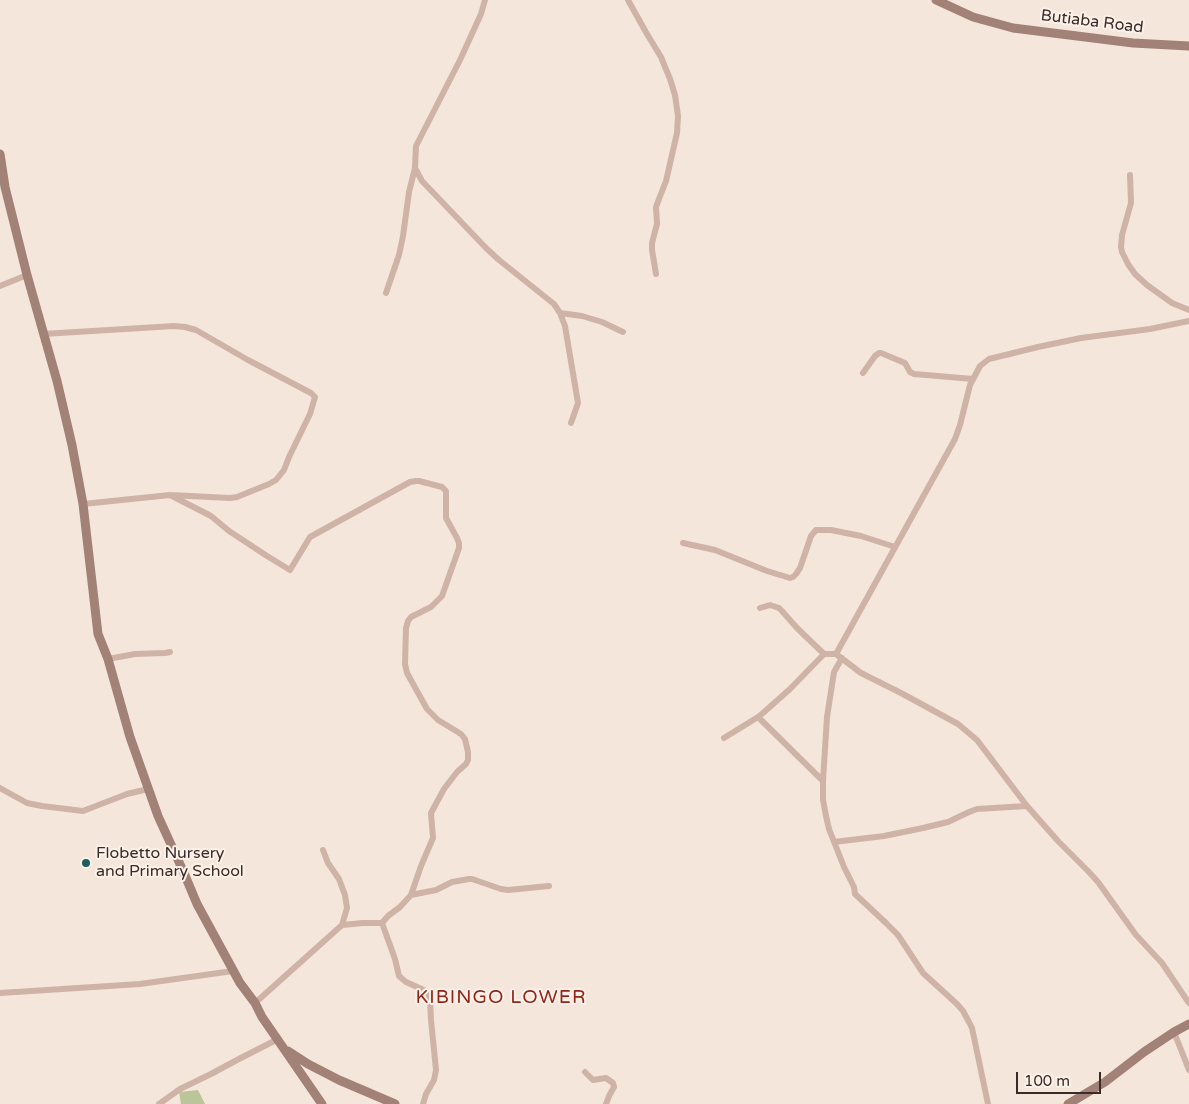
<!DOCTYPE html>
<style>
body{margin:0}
#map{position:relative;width:1189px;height:1104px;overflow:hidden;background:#f5e6dc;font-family:"Varela Round",sans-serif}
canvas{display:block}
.scale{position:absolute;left:1016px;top:1072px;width:85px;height:22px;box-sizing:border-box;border:2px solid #3a2b28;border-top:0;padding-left:6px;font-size:15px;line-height:18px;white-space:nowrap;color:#3a2b28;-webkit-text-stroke:4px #fbf1e9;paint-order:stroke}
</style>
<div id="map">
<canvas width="1189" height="1104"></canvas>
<div class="scale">100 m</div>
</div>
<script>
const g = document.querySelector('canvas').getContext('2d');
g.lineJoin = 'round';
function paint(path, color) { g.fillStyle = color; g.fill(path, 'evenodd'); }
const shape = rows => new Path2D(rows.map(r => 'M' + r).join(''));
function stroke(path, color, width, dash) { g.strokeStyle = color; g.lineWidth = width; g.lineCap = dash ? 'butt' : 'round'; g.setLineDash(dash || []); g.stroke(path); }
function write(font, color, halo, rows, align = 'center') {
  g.font = font + ' "Varela Round",sans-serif'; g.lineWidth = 4; g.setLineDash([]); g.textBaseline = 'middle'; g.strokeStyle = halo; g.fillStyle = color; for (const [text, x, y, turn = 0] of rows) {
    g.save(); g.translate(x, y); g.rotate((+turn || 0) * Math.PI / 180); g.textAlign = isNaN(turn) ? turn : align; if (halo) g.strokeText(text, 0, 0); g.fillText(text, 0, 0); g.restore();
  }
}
const green = shape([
 [198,1090,205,1104,181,1104,179,1092]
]);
const street = shape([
 [485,0,481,14,460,60,416,146,415,168,422,181,486,248,499,260,554,304,560,313,565,326,578,403,571,423],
 [628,0,647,34,661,57,670,79,675,95,678,116,677,133,666,181,659,199,656,207,657,224,652,243,652,250,656,274],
 [1130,175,1131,203,1122,235,1121,247,1122,252,1128,264,1135,274,1147,285,1172,303,1189,310],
 [0,286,27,275],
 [386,293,399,255,403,236,409,192,415,168],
 [560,313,582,316,602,322,623,332],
 [1189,321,1150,329,1081,338,1038,347,989,359,980,366,970,385,960,425,955,439,836,654,861,673,901,693,958,724,977,740,1027,806,1058,841,1088,871,1098,882,1136,935,1162,963,1189,1003],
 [43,334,174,326,185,327,196,330,248,360,311,393,315,397,310,414,289,457,284,470,276,480,269,484,237,497,230,498,170,495,83,504],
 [863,373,875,356,879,353,881,353,905,363,910,372,914,374,973,379],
 [170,495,211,516,229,531,267,556,290,570,310,537,410,482,416,481,419,481,442,487,446,491,446,518,457,538,459,543,459,548,442,596,431,607,411,617,408,621,406,628,405,664,407,673,427,709,438,720,461,734,465,739,468,752,468,760,466,764,457,772,444,789,431,813,433,838,421,866,411,895,400,907,388,916,382,923,363,923,342,925],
 [683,543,715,550,767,571,790,578,793,577,796,574,800,568,811,536,816,530,831,530,861,536,895,547],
 [760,608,770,605,779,608,782,611,797,628,824,654,836,654],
 [842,658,834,672,827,717,823,781,823,800,826,816,829,829,844,867,854,887,855,894,886,923,898,935,923,973,957,1004,963,1011,969,1022,972,1028,988,1104],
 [108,659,135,654,165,653,170,652],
 [758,717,823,781],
 [724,738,758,717,763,713,790,689,824,654],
 [0,788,27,803,42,806,83,811,127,794,148,789],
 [834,842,884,836,923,828,948,822,969,812,977,809,1027,806],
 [411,895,436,890,452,882,469,879,472,879,501,889,508,890,549,886],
 [382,923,395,959,399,976,406,982,426,991,430,998,431,1020,436,1070,434,1080,426,1094,423,1104],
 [0,993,140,984,233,971],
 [255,1003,342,925,347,908,345,895,339,879,328,863,323,850],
 [1174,1032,1189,1070],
 [585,1072,593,1080,606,1078,613,1083,614,1087,609,1096,606,1104],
 [159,1104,180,1089,211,1074,237,1060,278,1039]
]);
const secondary = shape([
 [936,0,973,17,1013,28,1133,43,1189,46],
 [0,154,5,187,27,275,57,381,72,445,83,504,98,634,108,659,130,737,158,816,184,873,197,904,240,983,255,1003,262,1017,322,1104],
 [288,1051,308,1064,339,1080,395,1104],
 [1068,1104,1105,1082,1144,1052,1174,1032,1189,1024]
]);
const markers = [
 [86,863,5,"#19605b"]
];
const streetNames = [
 ["Butiaba Road",1092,22,7]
];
const poiNames = [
 ["Flobetto Nursery",96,854],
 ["and Primary School",96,872]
];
const quarterNames = [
 ["KIBINGO LOWER",501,998]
];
paint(green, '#bcc59a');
stroke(street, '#ceb3a6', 6);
stroke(secondary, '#a28177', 9);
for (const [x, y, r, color] of markers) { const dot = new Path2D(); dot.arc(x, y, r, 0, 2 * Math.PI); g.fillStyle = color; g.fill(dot); stroke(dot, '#fbf1e9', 2); }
write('16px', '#3a2b28', '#fbf1e9', streetNames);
write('16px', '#3a2b28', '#fbf1e9', poiNames, 'left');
g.letterSpacing = '1px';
write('19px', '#912619', '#fbf1e9', quarterNames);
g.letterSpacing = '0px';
</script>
